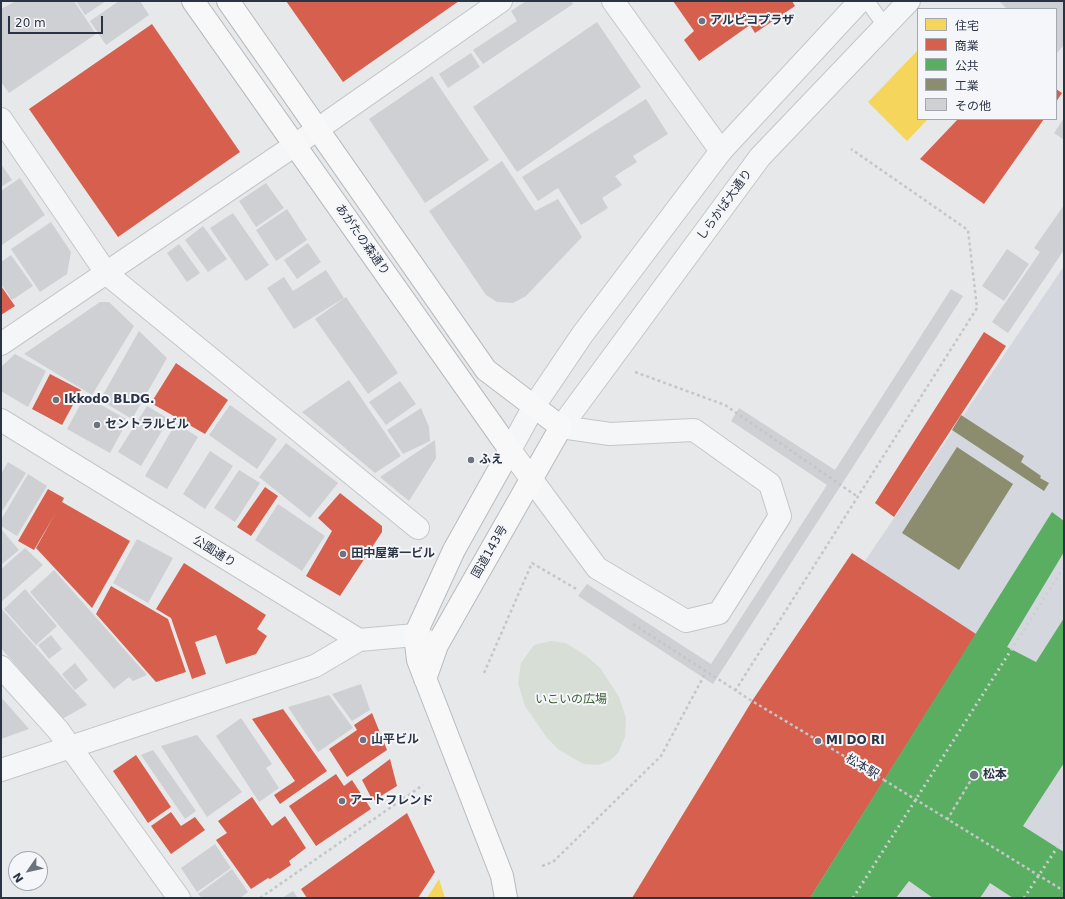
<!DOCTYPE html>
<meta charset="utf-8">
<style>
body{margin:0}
#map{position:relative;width:1065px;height:899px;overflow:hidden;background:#e6e8ea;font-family:"DejaVu Sans","Noto Sans JP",sans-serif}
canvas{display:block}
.frame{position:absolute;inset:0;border:2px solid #2b3445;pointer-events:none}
.legend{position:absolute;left:917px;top:8px;width:140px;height:112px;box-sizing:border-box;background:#f4f6f9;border:1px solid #a4a8b1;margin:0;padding:5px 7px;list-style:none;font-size:12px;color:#2b3445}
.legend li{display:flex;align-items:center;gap:8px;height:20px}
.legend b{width:20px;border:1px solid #a4a8b1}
.north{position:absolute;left:8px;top:851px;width:40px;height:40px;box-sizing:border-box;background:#f4f6f9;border:1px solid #a4a8b1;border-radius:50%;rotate:236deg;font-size:11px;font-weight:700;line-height:16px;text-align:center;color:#2b3445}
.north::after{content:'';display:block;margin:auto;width:14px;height:18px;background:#6c737f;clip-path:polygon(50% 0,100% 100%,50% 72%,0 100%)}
.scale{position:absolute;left:8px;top:16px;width:95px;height:18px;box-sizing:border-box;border:2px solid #2b3445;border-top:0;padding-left:5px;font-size:12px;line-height:14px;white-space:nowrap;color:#2b3445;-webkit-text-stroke:3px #f4f6f9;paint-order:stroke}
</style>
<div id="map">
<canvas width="1065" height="899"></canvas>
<div class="frame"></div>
<ul class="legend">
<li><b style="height:11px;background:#f6d55c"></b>住宅</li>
<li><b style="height:11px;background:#d6604d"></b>商業</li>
<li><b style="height:11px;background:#5aae61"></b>公共</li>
<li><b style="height:11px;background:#8c8c6e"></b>工業</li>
<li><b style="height:11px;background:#ced0d3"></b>その他</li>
</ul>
<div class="north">N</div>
<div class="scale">20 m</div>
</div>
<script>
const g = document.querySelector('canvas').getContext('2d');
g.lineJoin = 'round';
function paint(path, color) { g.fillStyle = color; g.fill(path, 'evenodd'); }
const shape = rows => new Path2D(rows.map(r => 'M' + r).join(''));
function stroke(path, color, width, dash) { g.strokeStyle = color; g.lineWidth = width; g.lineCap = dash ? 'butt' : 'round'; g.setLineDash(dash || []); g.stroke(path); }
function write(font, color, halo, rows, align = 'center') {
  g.font = font + ' "DejaVu Sans","Noto Sans JP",sans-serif'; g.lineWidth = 4; g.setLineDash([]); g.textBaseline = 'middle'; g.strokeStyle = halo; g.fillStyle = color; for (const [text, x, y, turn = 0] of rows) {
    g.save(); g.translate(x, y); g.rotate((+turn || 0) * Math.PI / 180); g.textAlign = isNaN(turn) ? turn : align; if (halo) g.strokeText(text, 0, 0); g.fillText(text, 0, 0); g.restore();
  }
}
const built = shape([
 [1064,266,1064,898,635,898,865,561]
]);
const green = shape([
 [551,641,566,643,589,658,601,669,619,697,626,718,625,737,618,753,609,761,599,765,584,764,571,757,558,749,547,738,525,706,518,683,521,663,534,645]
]);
const homes = shape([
 [918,50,918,119,928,119,907,141,868,102],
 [439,879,445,898,427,898]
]);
const shops = shape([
 [286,1,459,1,343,82],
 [673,1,792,1,795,6,755,33,750,25,699,61,684,40,694,31],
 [152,24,240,152,118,237,29,109],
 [1056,89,1062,93,1056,102],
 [958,119,1044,119,984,204,920,159],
 [1,286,15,306,1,315],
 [984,332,1006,346,894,517,875,503],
 [176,363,228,400,205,434,151,403],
 [50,374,81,390,62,425,32,409],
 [265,487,278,496,251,536,237,527],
 [48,489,64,498,62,502,130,541,92,608,36,548,55,514,34,550,18,541],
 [340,493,382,526,382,532,340,596,306,576,332,531,318,518],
 [852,553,976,634,810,898,632,898,752,701],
 [184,563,266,615,257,629,267,636,256,654,226,664,216,635,195,642,206,674,192,679,171,618,156,609],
 [111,586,168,619,186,672,156,682,96,614],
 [283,709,327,771,280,804,274,795,295,781,252,719],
 [372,713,387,750,347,777,329,749,357,730,354,725],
 [136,755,171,807,148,823,113,771],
 [390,759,397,786,373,801,362,780],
 [336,774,344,786,352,780,371,809,316,846,289,806],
 [252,797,272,826,285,816,306,848,289,861,291,865,270,879,268,878,251,889,216,840,227,833,218,821],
 [171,812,181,826,195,817,205,830,171,854,151,826],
 [407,813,435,872,418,898,307,898,301,889]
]);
const public = shape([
 [1052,512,1064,521,1064,552,1007,647,1036,662,1064,618,1064,763,1023,826,1064,852,1064,898,1013,898,990,883,980,898,933,898,909,881,896,898,810,898]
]);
const industry = shape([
 [961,415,1024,456,1021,462,1041,476,1040,478,1049,483,1044,491,952,430],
 [957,447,1013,484,959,570,902,533]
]);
const building = shape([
 [16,1,74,1,96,34,9,93,1,82,1,9],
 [76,1,106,1,85,15],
 [119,1,140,1,149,15,106,45,90,21],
 [526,1,571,1,573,4,483,64,473,50,517,21,511,11],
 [999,1,1064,1,1064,45,1056,54,1056,9,1007,9],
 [597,22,641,87,517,172,473,107],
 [471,53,480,67,448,88,439,74],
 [432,76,489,160,425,203,369,119],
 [646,99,668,134,633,156,637,162,615,176,622,185,602,198,608,208,581,225,558,188,538,201,522,177],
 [1064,118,1064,140,1054,133],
 [502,161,535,211,558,199,582,237,526,296,513,303,497,302,486,295,429,211],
 [1,164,12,180,1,187],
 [20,178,45,215,2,245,1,191],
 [266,183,284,208,256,227,239,201],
 [1064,205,1064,250,1008,333,992,322,1040,252,1034,248],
 [287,209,307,240,276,261,256,230],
 [233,213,269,265,246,281,210,228],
 [51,222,71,252,67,274,40,292,11,249],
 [203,226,227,259,208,272,185,240],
 [308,243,321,262,297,279,284,260],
 [179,244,200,273,187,282,167,253],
 [1007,249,1029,264,1004,301,982,286],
 [11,255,33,286,12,300,1,284,1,262],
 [326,270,344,298,294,329,267,288,284,277,293,291],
 [951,289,963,296,713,684,578,596,587,584,711,664,827,485,731,421,739,408,835,470],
 [346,297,398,373,368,394,315,319],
 [100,302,109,302,134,326,92,395,24,354],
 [139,331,167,358,132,419,100,400],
 [15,354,46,371,28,407,1,391,1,367],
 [349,380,401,456,375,473,302,412],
 [400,381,416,404,386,425,369,402],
 [85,396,128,420,110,453,67,429],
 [230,405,277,439,257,469,209,435],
 [147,406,169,419,141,466,118,452],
 [421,408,429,427,430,441,403,454,387,430],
 [176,423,198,437,167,489,145,476],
 [435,440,436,458,409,501,380,477],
 [286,443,338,483,310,518,259,477],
 [210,451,233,466,205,509,183,494],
 [8,462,26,473,1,513,1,474],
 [239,470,260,483,235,522,214,508],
 [28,474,47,486,17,536,1,526,1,520],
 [278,504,325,536,302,571,255,540],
 [1,529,19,550,1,565],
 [137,539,173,558,148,603,113,583],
 [25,548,43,565,1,602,1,569],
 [54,570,147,675,133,681,129,677,114,689,30,592],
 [25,589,57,626,36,645,4,609],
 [1,608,87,705,62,719,1,648],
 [51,635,62,649,49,659,38,645],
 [75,663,88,680,75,690,62,674],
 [361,684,370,710,352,721,332,694],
 [329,695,353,728,318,752,288,707],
 [1,697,29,729,1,739],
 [241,718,272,764,266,768,279,788,259,802,216,736],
 [197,735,242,792,207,817,161,746],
 [153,750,196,811,185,819,141,755],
 [215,844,231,868,197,892,181,868],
 [232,869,248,892,240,898,202,898,198,894],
 [293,891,298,898,282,898]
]);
const path = shape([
 [635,372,725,405,858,497],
 [633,624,752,701,884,780],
 [484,673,532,563,578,590],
 [735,691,977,308,968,230,851,149],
 [947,820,974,775],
 [542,866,553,862,661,756,706,672],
 [260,898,423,785]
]);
const service = shape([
 [867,1,885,26]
]);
const minor = shape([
 [613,1,721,151],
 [1,119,107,274,418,528],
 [1,344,295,145,501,1],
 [1,420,359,640,415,635,432,643],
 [532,480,597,568,686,621,719,613,780,516,770,484,694,430,610,434,561,427],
 [1,667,58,730,179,898],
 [1,770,315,666,359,640]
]);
const tertiary = shape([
 [561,427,760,157,909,1],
 [510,450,534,406,582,335,721,151,860,1]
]);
const primary = shape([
 [510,450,532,480]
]);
const trunk = shape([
 [193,1,510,450,454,550,415,635,418,660,502,876,506,898],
 [228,1,486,370,561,427,437,645,425,679]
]);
const rail = shape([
 [853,898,1064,567],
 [1024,898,1064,837]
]);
const pathBridge = shape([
 [884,780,1064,891]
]);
const markers = [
 [702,21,4,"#6c737f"],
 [56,400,4,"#6c737f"],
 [97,425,4,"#6c737f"],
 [471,460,4,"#6c737f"],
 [343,554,4,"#6c737f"],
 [363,740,4,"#6c737f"],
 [818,741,4,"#6c737f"],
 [974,775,5,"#6c737f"],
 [342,801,4,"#6c737f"]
];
const poiNames = [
 ["アルピコプラザ",710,21],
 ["Ikkodo BLDG.",64,400],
 ["セントラルビル",105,425],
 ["ふえ",479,460],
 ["田中屋第一ビル",351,554],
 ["山平ビル",371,740],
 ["MI DO RI",826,741],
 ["松本",983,775],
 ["アートフレンド",350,801]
];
const streetNames = [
 ["しらかば大通り",725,205,-54],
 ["あがたの森通り",362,240,55],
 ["公園通り",214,552,32],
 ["国道143号",490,552,-60],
 ["松本駅",862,767,31]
];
const parkNames = [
 ["いこいの広場",571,700]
];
paint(built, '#d4d7dd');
paint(green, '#d6ded6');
paint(homes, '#f6d55c');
paint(shops, '#d6604d');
paint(public, '#5aae61');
paint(industry, '#8c8c6e');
paint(building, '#ced0d3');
stroke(service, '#c4c6c8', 16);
stroke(minor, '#c4c6c8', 24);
stroke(tertiary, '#c4c6c8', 24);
stroke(primary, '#c2c5c8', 24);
stroke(trunk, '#b8bbbf', 24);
stroke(path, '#c5c6ca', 2.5, [3, 3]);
stroke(service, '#f5f6f7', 14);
stroke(minor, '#f5f6f7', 22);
stroke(tertiary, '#f5f6f7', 22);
stroke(primary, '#f8f8f8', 22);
stroke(trunk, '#f8f8f8', 22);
stroke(rail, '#cecfd2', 3, [2, 4]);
stroke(pathBridge, '#c5c6ca', 2.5, [3, 3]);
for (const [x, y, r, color] of markers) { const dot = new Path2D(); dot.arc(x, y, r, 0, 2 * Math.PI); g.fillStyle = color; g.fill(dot); stroke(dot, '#f4f6f9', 1.5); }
write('bold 12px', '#2b3445', '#f4f6f9', poiNames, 'left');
write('12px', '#2b3445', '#f4f6f9', streetNames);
write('12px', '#3f6138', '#f4f6f9', parkNames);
</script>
